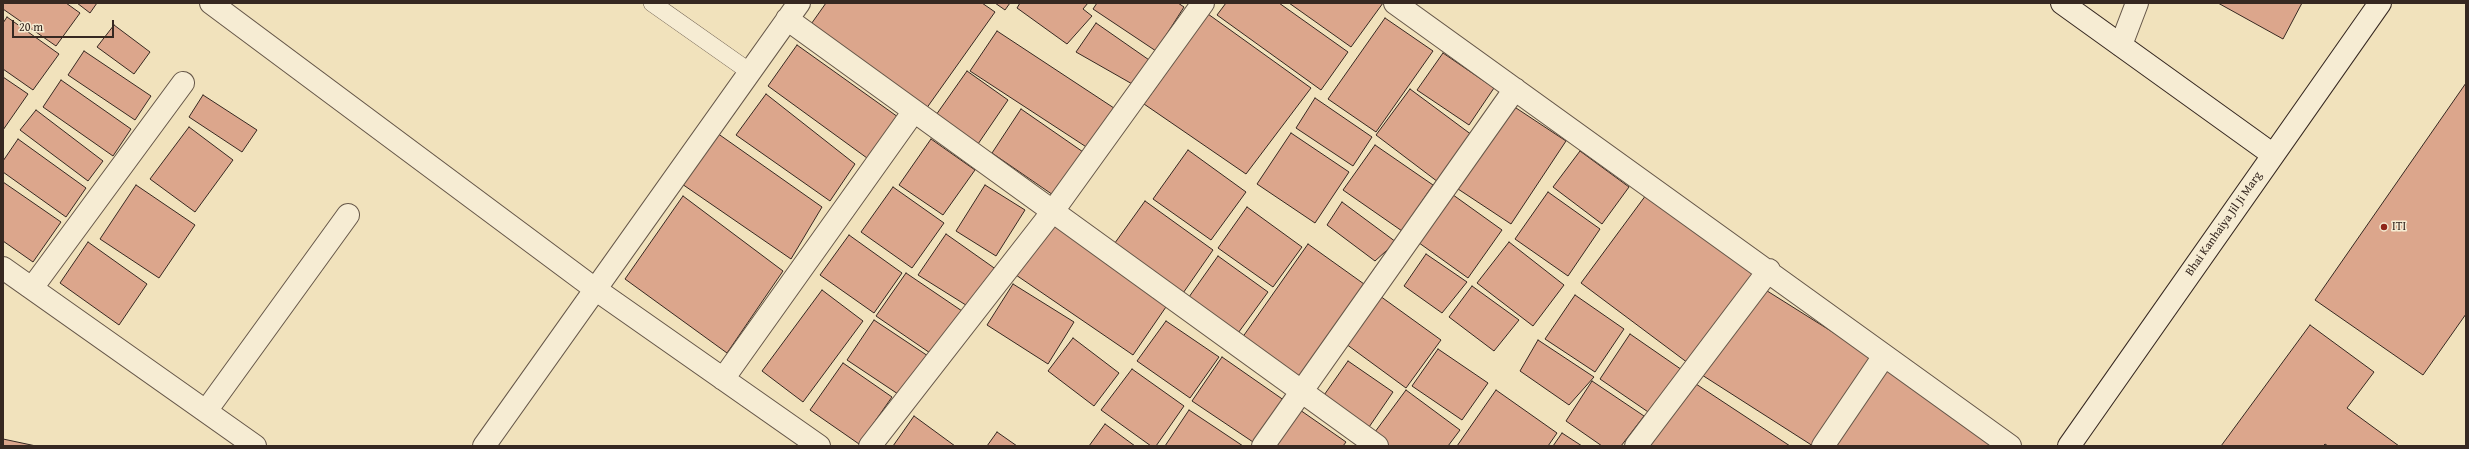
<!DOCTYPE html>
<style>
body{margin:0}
#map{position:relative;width:2469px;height:449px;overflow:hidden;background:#f1e2bc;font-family:"Gentium Book Plus",serif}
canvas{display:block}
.frame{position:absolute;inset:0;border:4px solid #362821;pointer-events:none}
.scale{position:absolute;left:12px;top:20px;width:102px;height:18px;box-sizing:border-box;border:2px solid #362821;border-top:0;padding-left:5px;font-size:12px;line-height:14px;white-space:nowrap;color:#362821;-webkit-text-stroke:3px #f6ecd3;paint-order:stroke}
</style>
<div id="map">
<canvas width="2469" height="449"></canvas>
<div class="frame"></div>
<div class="scale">20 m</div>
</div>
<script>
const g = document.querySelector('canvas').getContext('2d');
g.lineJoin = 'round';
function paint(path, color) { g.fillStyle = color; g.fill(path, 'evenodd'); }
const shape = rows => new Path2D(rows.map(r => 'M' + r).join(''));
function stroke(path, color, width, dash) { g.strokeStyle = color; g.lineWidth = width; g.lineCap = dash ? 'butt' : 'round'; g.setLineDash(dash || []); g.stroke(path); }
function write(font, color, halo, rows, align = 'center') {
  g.font = font + ' "Gentium Book Plus",serif'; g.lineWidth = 3; g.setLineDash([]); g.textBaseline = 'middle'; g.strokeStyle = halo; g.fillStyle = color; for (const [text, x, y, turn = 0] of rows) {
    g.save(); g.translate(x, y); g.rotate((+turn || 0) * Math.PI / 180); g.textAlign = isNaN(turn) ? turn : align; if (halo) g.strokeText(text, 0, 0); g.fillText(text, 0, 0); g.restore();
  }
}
const building = shape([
 [3,3,66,3,80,13,56,46,3,9,3,3],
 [77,3,97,3,90,13,77,3],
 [826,3,982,3,995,12,926,109,809,27,826,3],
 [995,3,1010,3,1005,10,995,3],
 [1020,3,1088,3,1083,9,1092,16,1067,44,1017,8,1020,3],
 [1097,3,1178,3,1184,7,1156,51,1093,9,1097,3],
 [1226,3,1279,3,1348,52,1321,90,1217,15,1226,3],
 [1289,3,1383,3,1351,47,1289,3],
 [2218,3,2302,3,2283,39,2218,3],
 [1208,14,1311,88,1246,174,1144,104,1208,14],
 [7,17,59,54,33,90,3,69,3,23,7,17],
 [1385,18,1433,51,1376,132,1328,99,1385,18],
 [1096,23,1152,62,1134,85,1076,52,1096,23],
 [114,25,150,52,134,74,97,47,114,25],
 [997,31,1120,112,1094,152,970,71,997,31],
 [797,45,898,117,867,158,768,86,797,45],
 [84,51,151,96,135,120,68,75,84,51],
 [1443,53,1494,88,1469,125,1417,90,1443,53],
 [967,71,1008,100,978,144,936,115,967,71],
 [3,77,28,94,3,130,3,77],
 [61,80,131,129,113,156,43,107,61,80],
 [2466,83,2466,314,2423,375,2315,300,2466,83],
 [1410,89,1476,138,1442,185,1376,135,1410,89],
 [766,94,855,164,830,201,736,135,766,94],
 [203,95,257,130,242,152,189,117,203,95],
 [1315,98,1372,137,1353,166,1296,128,1315,98],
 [1510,104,1566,141,1511,224,1455,187,1510,104],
 [1021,109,1086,154,1056,197,992,153,1021,109],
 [36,110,103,161,88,181,20,130,36,110],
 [189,127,233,160,195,212,150,179,189,127],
 [717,133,822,207,791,259,682,184,717,133],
 [1291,133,1349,172,1315,223,1257,184,1291,133],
 [18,139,86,188,66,217,3,172,3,161,18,139],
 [931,139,975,170,943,215,899,185,931,139],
 [1375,145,1433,185,1402,231,1343,190,1375,145],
 [1188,150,1246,192,1211,240,1153,199,1188,150],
 [1580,151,1629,187,1602,224,1553,187,1580,151],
 [3,182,61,222,33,262,3,241,3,182],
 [136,185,195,225,159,278,100,239,136,185],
 [985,185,1025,210,996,256,956,231,985,185],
 [893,187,944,223,912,268,861,232,893,187],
 [1649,191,1756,271,1688,363,1581,283,1649,191],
 [1449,192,1502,230,1468,278,1415,240,1449,192],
 [1548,192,1600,229,1568,276,1515,239,1548,192],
 [683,196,783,271,727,353,625,279,683,196],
 [1145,201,1213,250,1181,296,1112,247,1145,201],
 [1342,202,1396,242,1375,261,1327,225,1342,202],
 [1247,207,1302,247,1273,287,1218,248,1247,207],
 [1052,223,1168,304,1133,355,1016,275,1052,223],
 [946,234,997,270,969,307,918,275,946,234],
 [849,235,902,273,874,313,820,275,849,235],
 [88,242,147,284,119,325,60,283,88,242],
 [1509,242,1564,285,1533,326,1477,283,1509,242],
 [1308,244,1364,284,1298,378,1242,338,1308,244],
 [1426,254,1467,282,1442,313,1404,286,1426,254],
 [1218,256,1268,292,1233,340,1184,304,1218,256],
 [906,273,962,311,933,355,876,316,906,273],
 [1013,284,1074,322,1048,364,987,325,1013,284],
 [1472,286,1519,320,1494,351,1449,317,1472,286],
 [1764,289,1874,358,1813,446,1702,375,1764,289],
 [822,290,863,321,803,402,762,371,822,290],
 [1575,295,1624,329,1595,372,1545,339,1575,295],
 [1380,296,1441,340,1406,388,1346,344,1380,296],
 [874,320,928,356,901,396,847,360,874,320],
 [1166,321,1219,357,1190,398,1137,361,1166,321],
 [2310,325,2374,372,2347,408,2399,446,2328,446,2325,444,2323,446,2221,446,2310,325],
 [1630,334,1685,372,1654,416,1600,379,1630,334],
 [1073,338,1119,373,1094,406,1048,371,1073,338],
 [1538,340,1594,377,1569,405,1520,371,1538,340],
 [1438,349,1488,383,1462,420,1412,386,1438,349],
 [1222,357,1288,403,1259,446,1192,401,1222,357],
 [1348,361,1393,392,1367,430,1322,398,1348,361],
 [843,363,892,397,859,444,810,410,843,363],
 [1886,368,1997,446,1832,446,1886,368],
 [1132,369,1184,406,1156,446,1151,446,1101,410,1132,369],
 [1592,381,1644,416,1621,446,1602,446,1566,421,1592,381],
 [1693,382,1790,446,1646,446,1693,382],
 [1406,390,1460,430,1448,446,1386,446,1372,436,1406,390],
 [1496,390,1557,433,1548,446,1457,446,1496,390],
 [1189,410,1243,446,1165,446,1189,410],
 [1300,410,1346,442,1343,446,1275,446,1300,410],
 [914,416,955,446,893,446,914,416],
 [1105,424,1135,446,1089,446,1105,424],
 [997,432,1017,446,987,446,997,432],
 [1562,433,1582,446,1553,446,1562,433],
 [3,439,36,446,3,446,3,439]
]);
const lane = shape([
 [652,3,750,72]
]);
const street = shape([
 [211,3,595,289,819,446],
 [1395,3,2010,446],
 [787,19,1377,446],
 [2121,45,2137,3],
 [3,268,255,446],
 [32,288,183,83],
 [723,379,914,111],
 [206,411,348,215],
 [484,446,799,3],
 [870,446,1053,211,1203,3],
 [1263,446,1515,89],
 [1636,446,1769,270],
 [1823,446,1884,356]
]);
const secondary = shape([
 [2062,3,2272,154],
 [2069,446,2380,3]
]);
const markers = [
 [2384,227,4,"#8f2418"]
];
const streetNames = [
 ["Bhai Kanhaiya Jil Ji Marg",2224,224,-55]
];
const poiNames = [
 ["ITI",2392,227]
];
paint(building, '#dca68c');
stroke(building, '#362821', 1);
stroke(lane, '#655648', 18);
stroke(street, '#655648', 24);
stroke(secondary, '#362821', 24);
stroke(lane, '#f6ecd3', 17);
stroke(street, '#f6ecd3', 22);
stroke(secondary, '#f6ecd3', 22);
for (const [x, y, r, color] of markers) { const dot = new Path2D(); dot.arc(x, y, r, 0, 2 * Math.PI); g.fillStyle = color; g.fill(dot); stroke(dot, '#f6ecd3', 1.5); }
write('12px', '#362821', '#f6ecd3', streetNames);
write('12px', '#362821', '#f6ecd3', poiNames, 'left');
</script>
